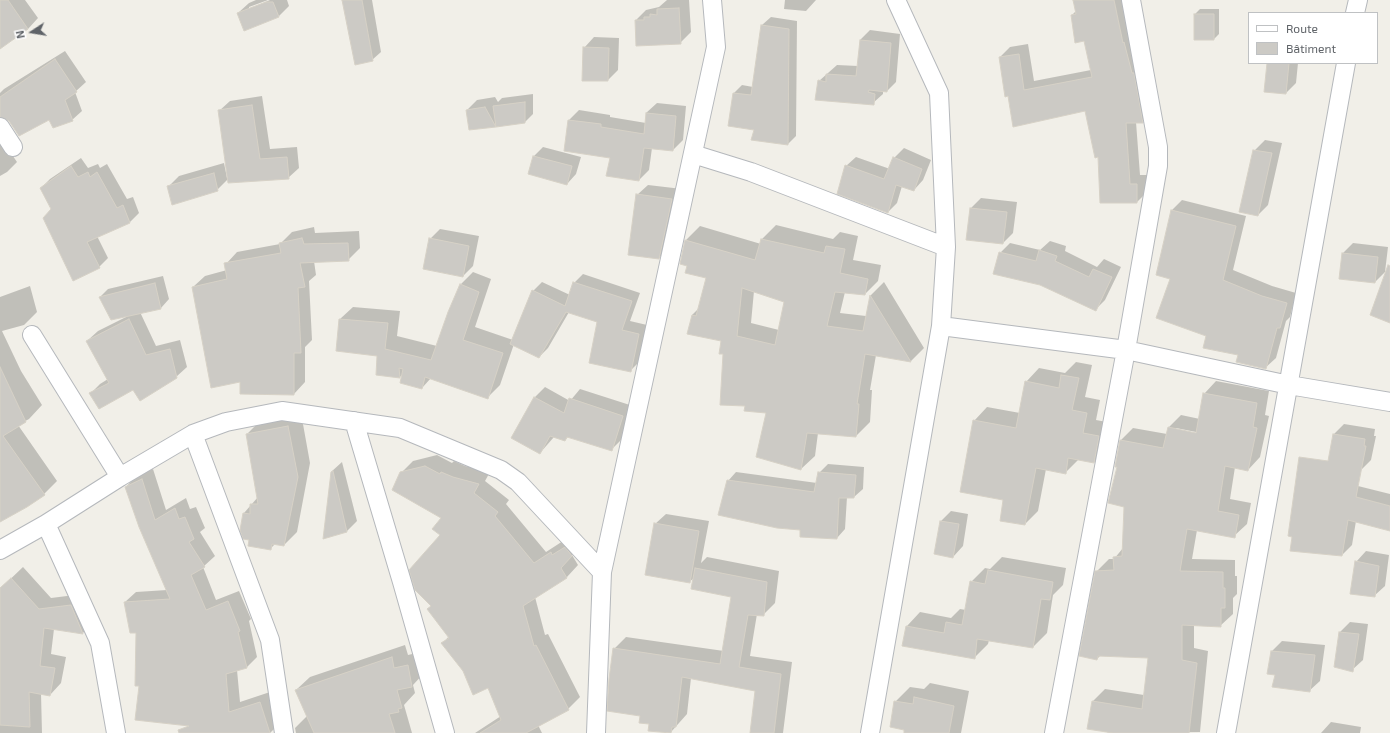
<!DOCTYPE html>
<meta charset="utf-8">
<style>
body{margin:0}
#map{position:relative;width:1390px;height:733px;overflow:hidden;background:#f1efe8;font-family:"Exo 2",sans-serif}
canvas{display:block}
.legend{position:absolute;left:1248px;top:12px;width:130px;height:52px;box-sizing:border-box;background:#fff;border:1px solid #bfc1c3;margin:0;padding:5px 7px;list-style:none;font-size:12px;color:#5f6368}
.legend li{display:flex;align-items:center;gap:8px;height:20px}
.legend b{width:20px;border:1px solid #bfc1c3}
.north{position:absolute;left:12px;top:12px;width:40px;height:40px;-webkit-text-stroke:3px #fff;paint-order:stroke;rotate:258deg;font-size:11px;font-weight:700;line-height:16px;text-align:center;color:#5f6368}
.north::after{content:'';display:block;margin:auto;width:14px;height:18px;background:#5f6368;clip-path:polygon(50% 0,100% 100%,50% 72%,0 100%)}
</style>
<div id="map">
<canvas width="1390" height="733"></canvas>
<ul class="legend">
<li><b style="height:5px;background:#fff"></b>Route</li>
<li><b style="height:11px;background:#cccac5"></b>Bâtiment</li>
</ul>
<div class="north">N</div>
</div>
<script>
const g = document.querySelector('canvas').getContext('2d');
g.lineJoin = 'round';
function paint(path, color) { g.fillStyle = color; g.fill(path, 'evenodd'); }
const shape = rows => new Path2D(rows.map(r => 'M' + r).join(''));
function stroke(path, color, width, dash) { g.strokeStyle = color; g.lineWidth = width; g.lineCap = dash ? 'butt' : 'round'; g.setLineDash(dash || []); g.stroke(path); }
const shadow = shape([
 [0,0,25,0,38,18,28,29,0,48],
 [256,0,268,0,249,7,249,9,270,0,287,0,289,6,279,16,238,13,249,3],
 [343,0,372,0,381,52,372,60],
 [667,0,689,0,691,32,680,43,636,20,646,10,659,7],
 [785,0,816,0,806,11,784,9],
 [1074,0,1125,0,1152,113,1142,122,1136,122,1140,175,1147,175,1147,192,1137,202,1099,156,1086,110,1008,95,1000,57,1010,47,1028,44,1034,81,1091,70,1085,40,1072,15,1076,11],
 [1200,9,1219,9,1219,34,1214,39,1195,14],
 [771,17,797,21,796,136,788,144,756,129,734,93,742,85,753,87,762,25],
 [870,30,900,34,896,82,887,91,883,91,883,94,873,103,819,81,837,65,858,66,860,40],
 [594,37,619,38,618,70,608,80,584,48],
 [65,51,86,82,75,92,82,111,72,120,49,119,0,107,0,93,4,89],
 [1268,63,1298,63,1296,83,1286,93],
 [533,94,533,114,525,122,470,129,467,110,477,100,495,97,498,102,502,98],
 [262,96,270,149,297,147,299,168,288,178,229,178,217,190,169,186,179,176,224,163,227,178,229,178,219,111,230,101],
 [657,103,686,106,683,140,673,150,652,148,649,170,639,180,611,157,565,150,569,120,579,110,610,115,610,117,646,123,646,113],
 [1265,140,1282,143,1268,205,1258,215,1254,151],
 [4,143,17,162,7,172,0,176,0,145],
 [543,147,581,157,576,174,567,184,529,174,534,156],
 [904,148,931,160,923,180,914,190,902,186,897,203,888,212,846,166,856,157,890,169,894,158],
 [81,158,88,168,98,164,100,168,107,164,127,199,133,197,139,213,130,222,97,236,108,258,99,267,52,209,41,188,50,179],
 [648,185,682,189,669,248,659,258,637,195],
 [981,198,1017,202,1013,233,1003,243,967,239,971,208],
 [1182,200,1246,216,1233,270,1272,286,1296,293,1290,317,1286,321,1276,358,1265,368,1207,336,1171,278,1157,275,1172,210],
 [776,225,833,239,840,232,858,236,853,260,881,265,878,281,865,294,845,292,840,313,866,316,871,295,884,282,924,348,911,361,876,355,870,390,872,390,870,422,856,436,818,433,815,456,801,469,767,412,746,405,724,353,722,340,689,333,692,315,699,308,707,278,688,265,681,263,686,240,700,226,761,244,762,239],
 [754,291,785,301,779,330,751,323],
 [314,227,315,233,359,231,360,248,348,260,314,261,316,275,309,281,312,340,305,347,305,382,294,394,241,381,193,287,205,276,227,270,226,264,237,252,280,244,292,232],
 [440,229,479,236,473,266,463,276,430,239],
 [1050,241,1066,246,1065,251,1097,267,1104,259,1121,267,1105,300,1095,310,1000,253,1010,243,1040,250],
 [1353,243,1388,247,1385,272,1375,282,1343,253],
 [473,272,491,279,475,327,513,340,533,291,542,282,570,295,574,283,583,274,640,293,630,321,647,325,639,362,630,371,598,322,569,312,548,348,539,357,514,344,500,385,487,398,431,378,422,388,403,374,400,377,377,374,378,355,340,319,353,307,400,311,397,336,437,346,461,284],
 [163,276,169,299,161,308,140,312,156,346,180,340,187,367,176,377,133,389,90,394,100,384,108,379,87,341,98,331,126,317,100,297,108,289],
 [30,286,37,312,24,325,2,331,21,371,42,405,29,419,18,425,57,481,44,494,0,520,0,297],
 [1076,362,1092,365,1085,397,1100,400,1096,420,1112,423,1107,448,1094,462,1079,459,1065,473,1046,469,1038,511,1025,524,1005,500,974,421,987,407,1020,413,1026,382,1039,368,1065,373],
 [1216,381,1269,391,1265,415,1269,416,1260,457,1248,470,1235,467,1230,499,1251,503,1247,524,1234,536,1197,530,1192,559,1235,560,1235,576,1237,576,1237,594,1233,598,1233,614,1220,626,1194,625,1194,648,1208,651,1200,732,1111,733,1088,728,1093,701,1105,689,1144,695,1149,657,1101,655,1097,659,1096,572,1109,559,1114,559,1123,548,1125,506,1118,466,1121,440,1133,428,1167,434,1168,428,1181,415,1200,419,1204,394],
 [1176,428,1201,433,1201,435,1176,430],
 [545,387,570,401,580,389,633,406,621,440,611,450,569,436,565,440,554,437,540,453,535,397],
 [301,413,310,463,297,532,284,545,275,544,270,549,250,539,241,530,244,513,258,497,247,434,260,421],
 [1344,424,1375,429,1374,436,1376,436,1371,460,1361,470,1334,434],
 [437,455,452,463,454,461,465,466,490,472,485,481,509,500,506,504,546,552,563,541,583,543,572,555,578,565,567,577,535,597,545,635,548,634,580,697,568,709,538,725,542,733,475,733,501,716,489,686,464,670,443,643,449,636,432,605,442,535,442,517,401,473,413,461],
 [342,462,357,521,347,531,324,537,331,472],
 [828,464,864,467,863,489,854,497,847,497,845,529,837,538,728,481,736,472,817,483,819,473],
 [153,469,166,510,186,498,190,509,196,507,205,528,200,532,215,556,203,567,216,600,239,591,251,619,249,621,257,657,247,667,237,670,240,702,270,692,281,722,270,733,195,733,193,726,140,685,137,632,125,602,136,592,167,590,126,487,136,476],
 [1306,473,1390,494,1390,530,1356,521,1352,545,1342,555],
 [951,511,968,514,963,546,953,557,936,554,941,521],
 [666,514,709,521,701,563,707,557,779,571,775,603,763,615,757,614,750,656,792,662,783,733,751,733,756,691,691,678,687,714,671,732,650,723,641,715,614,649,626,637,724,651,733,596,694,578,689,582,655,524],
 [1366,551,1389,555,1385,586,1374,596,1356,562],
 [1002,557,1066,568,1063,585,1053,595,1047,633,1033,647,989,640,988,644,974,658,907,626,920,612,951,618,960,609,966,610,971,582,985,568,990,569],
 [23,567,51,598,83,594,94,621,83,633,54,629,51,654,66,657,61,683,50,695,41,693,42,733,0,733,0,589],
 [1350,622,1368,624,1363,660,1352,670,1335,666,1340,632],
 [1282,641,1325,645,1320,681,1309,691,1276,674,1272,651],
 [405,645,408,655,421,652,425,672,413,685,415,693,404,705,412,733,296,733,295,728,308,715,296,690,310,677],
 [930,683,969,691,961,733,905,733,906,729,895,702,910,687,924,689],
 [1331,722,1361,727,1360,733,1321,733]
]);
const building = shape([
 [0,0,8,0,28,29,0,49,0,0],
 [342,0,362,0,373,61,355,65,342,0],
 [1073,0,1114,0,1123,43,1124,42,1132,73,1134,73,1143,123,1126,123,1130,184,1137,184,1137,203,1100,203,1098,157,1095,158,1085,111,1013,127,1008,96,1005,97,999,57,1019,54,1024,90,1092,77,1084,41,1075,43,1071,15,1076,14,1073,0],
 [266,2,273,2,279,17,244,31,237,13,266,2],
 [679,8,681,44,636,46,635,20,644,20,644,17,650,17,650,14,657,15,657,9,679,8],
 [1194,14,1214,14,1214,40,1194,40,1194,14],
 [761,25,789,29,788,145,751,140,754,130,728,126,733,93,751,95,761,25],
 [860,40,891,43,887,92,869,90,868,92,875,94,874,105,815,100,818,80,826,82,826,74,856,76,860,40],
 [583,47,609,48,608,81,582,81,583,47],
 [55,59,77,92,65,100,73,121,53,128,49,120,19,136,9,121,0,117,0,97,55,59],
 [1267,63,1289,63,1286,94,1264,92,1267,63],
 [525,102,525,123,496,127,493,106,525,102],
 [252,105,260,159,287,157,289,179,228,183,218,110,252,105],
 [485,107,496,127,469,130,466,110,485,107],
 [646,113,676,116,673,151,644,148,639,181,606,176,610,158,564,151,568,120,601,124,601,127,644,134,646,113],
 [1253,150,1272,153,1258,216,1239,212,1253,150],
 [533,156,572,166,567,185,528,174,533,156],
 [893,157,922,169,914,191,896,185,888,213,837,194,845,165,884,179,893,157],
 [71,166,78,177,88,172,90,177,97,172,117,208,123,205,130,223,87,242,100,268,73,281,43,218,51,209,40,188,71,166],
 [214,173,218,191,172,205,167,186,214,173],
 [636,194,672,199,659,259,628,255,636,194],
 [970,208,1007,212,1003,244,966,240,970,208],
 [1171,210,1236,226,1223,280,1262,296,1287,303,1280,328,1277,328,1266,369,1236,362,1238,355,1203,348,1206,336,1156,318,1170,279,1156,275,1171,210],
 [302,238,304,244,348,243,349,261,300,263,305,287,298,288,301,353,294,353,294,395,240,394,240,382,211,388,192,287,227,279,224,263,281,253,279,243,302,238],
 [429,238,469,246,463,277,423,269,429,238],
 [761,239,824,253,826,246,845,249,840,273,868,279,865,295,835,292,827,326,863,331,870,295,911,362,865,354,857,404,859,404,856,437,807,433,801,470,756,457,766,413,744,411,745,406,720,405,723,354,719,354,721,341,687,334,692,315,696,316,706,278,685,273,687,266,680,264,685,240,755,260,761,239],
 [742,288,784,302,775,345,737,336,742,288],
 [1039,250,1057,256,1055,261,1089,277,1093,269,1112,277,1096,311,1040,285,993,274,999,252,1036,261,1039,250],
 [1342,253,1378,257,1375,283,1339,279,1342,253],
 [1388,265,1390,266,1390,323,1370,315,1388,265],
 [573,282,632,301,622,330,639,334,631,372,589,363,597,322,566,312,539,358,510,344,532,290,565,306,573,282],
 [155,283,161,309,111,320,99,297,155,283],
 [460,284,479,292,463,340,503,353,488,399,425,377,422,389,400,383,403,369,399,368,400,378,376,375,377,356,336,351,339,319,388,323,385,349,431,360,448,312,460,284],
 [129,319,146,355,170,349,177,378,140,401,133,390,99,409,89,393,109,383,86,341,129,319],
 [0,367,26,422,3,436,45,495,27,507,0,522,0,367],
 [1061,375,1079,378,1072,410,1087,413,1083,433,1099,436,1094,463,1068,458,1066,474,1036,468,1025,525,1000,521,1003,500,960,492,973,420,1016,428,1025,381,1059,388,1061,375],
 [1203,393,1257,403,1253,427,1257,428,1248,471,1225,466,1218,511,1239,515,1235,538,1187,529,1180,571,1223,572,1223,588,1225,588,1225,608,1221,608,1221,627,1182,625,1182,660,1197,663,1189,733,1113,733,1087,729,1092,701,1142,709,1148,658,1098,656,1097,660,1079,656,1095,571,1114,570,1113,557,1122,556,1124,507,1108,503,1117,467,1115,467,1120,440,1163,448,1168,427,1196,433,1203,393],
 [534,397,564,413,569,398,623,416,612,451,567,437,565,441,550,436,540,454,511,438,534,397],
 [288,426,298,477,284,546,272,544,271,550,248,546,249,540,243,539,240,530,243,513,250,514,250,504,258,504,246,434,288,426],
 [1333,434,1365,439,1364,446,1366,446,1356,497,1390,506,1390,531,1348,520,1342,556,1290,551,1292,537,1288,536,1299,457,1328,461,1333,434],
 [425,466,440,474,441,472,453,477,479,484,474,493,498,512,495,516,534,563,551,552,552,555,565,547,572,556,561,568,567,578,523,606,534,646,536,645,569,710,526,733,480,733,501,720,488,688,473,695,463,671,441,643,449,638,427,609,431,606,415,590,409,570,440,535,432,529,441,518,392,490,400,472,425,466],
 [333,471,347,532,323,539,331,472,333,471],
 [818,472,856,475,854,498,839,498,837,539,800,537,800,530,777,528,718,515,727,480,814,492,818,472],
 [142,479,155,520,175,508,179,519,185,517,194,539,189,542,205,567,191,575,206,610,228,601,240,631,238,632,247,668,226,674,229,712,260,702,270,733,179,733,178,730,189,726,135,720,139,686,135,686,136,633,130,633,124,602,170,599,139,527,125,487,142,479],
 [940,521,959,524,953,558,934,554,940,521],
 [654,523,699,531,690,583,645,575,654,523],
 [1355,561,1379,566,1375,597,1350,594,1355,561],
 [695,568,767,582,764,616,748,615,739,667,781,674,774,733,750,733,755,691,682,677,676,727,672,727,671,733,648,731,649,724,639,723,640,716,607,711,609,679,613,648,720,664,731,597,691,589,695,568],
 [988,570,1053,582,1050,600,1041,599,1033,648,977,639,975,659,902,646,906,626,944,633,946,622,962,625,970,581,985,584,988,570],
 [11,578,39,609,71,605,83,634,44,628,40,666,55,668,50,696,29,692,30,727,0,725,0,588,11,578],
 [1339,632,1359,634,1353,672,1334,667,1339,632],
 [1271,651,1315,655,1310,692,1272,687,1275,675,1267,674,1271,651],
 [392,657,394,668,408,665,412,687,397,690,402,708,398,709,399,712,389,714,395,733,314,733,295,690,392,657],
 [914,697,954,706,949,733,904,733,904,730,890,727,894,701,913,704,914,697]
]);
const street = shape([
 [1355,13,1358,0],
 [0,127,13,147],
 [693,154,751,172,946,247],
 [941,326,1126,350,1289,385,1390,402],
 [32,335,120,477],
 [354,421,402,582,445,733],
 [193,434,270,640,284,733],
 [46,524,100,643,116,733],
 [0,550,46,524,120,477,193,434,226,422,282,411,400,428,501,470,518,482,602,572],
 [596,733,602,572,716,47,712,0],
 [870,733,941,326,946,247,939,93,896,0],
 [1054,733,1126,350,1158,166,1158,147,1131,0],
 [1226,733,1346,63]
]);
paint(shadow, '#0003');
paint(building, '#cccac5');
stroke(building, '#d6d1c6', 1);
stroke(street, '#b5b8bc', 20);
stroke(street, '#fff', 18);
</script>
